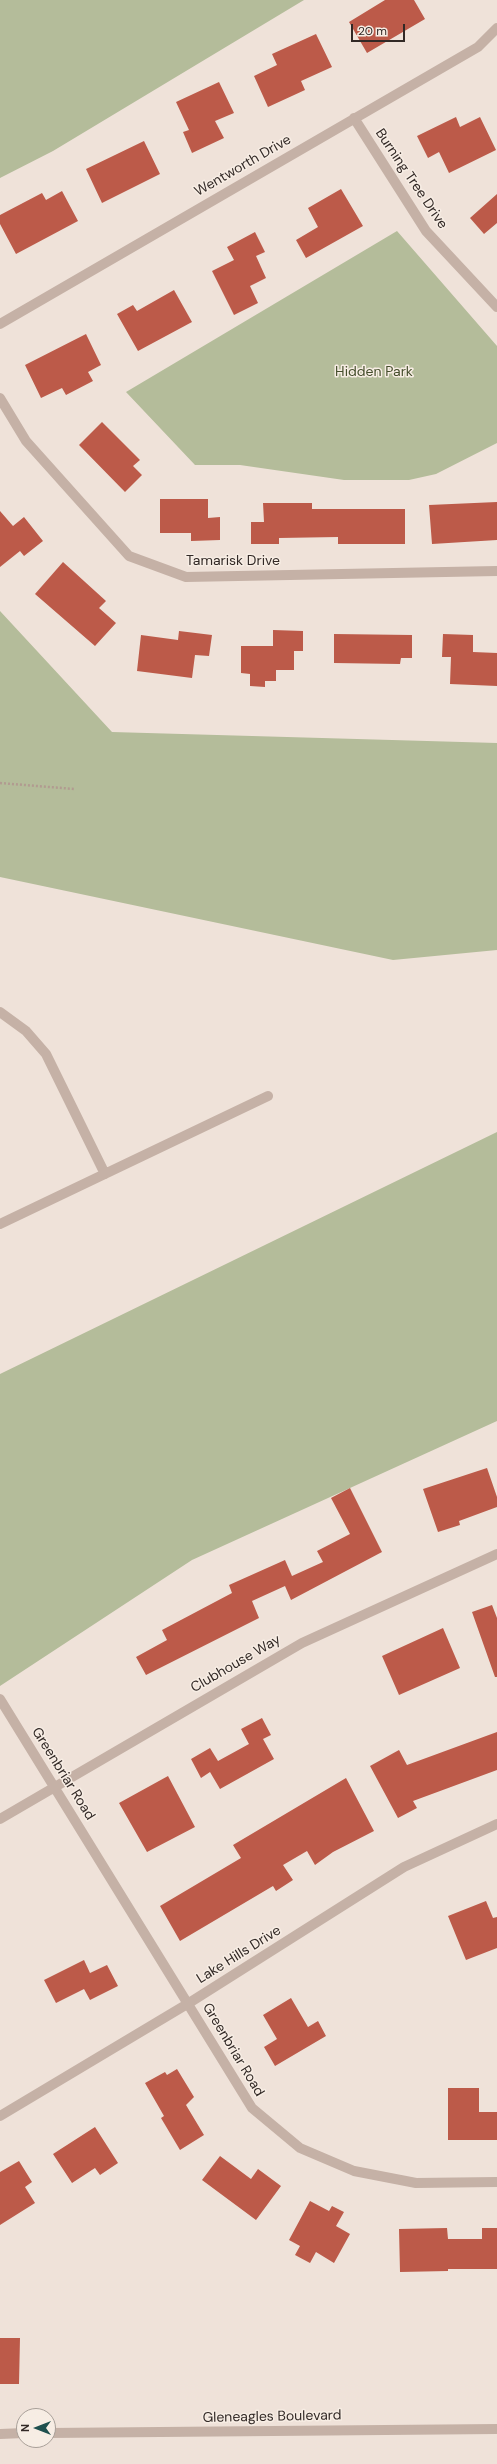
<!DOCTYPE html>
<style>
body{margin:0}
#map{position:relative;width:497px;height:2464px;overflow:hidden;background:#efe2d9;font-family:"DM Sans",sans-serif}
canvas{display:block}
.north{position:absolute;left:16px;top:2408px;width:40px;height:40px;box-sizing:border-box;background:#f7ede4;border:1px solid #a89f98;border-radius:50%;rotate:270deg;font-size:11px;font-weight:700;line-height:16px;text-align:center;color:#322926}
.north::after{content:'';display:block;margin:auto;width:14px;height:18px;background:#1f504e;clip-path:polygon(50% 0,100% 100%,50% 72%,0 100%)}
.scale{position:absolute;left:351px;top:24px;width:54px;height:18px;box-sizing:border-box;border:2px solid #322926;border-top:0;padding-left:5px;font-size:12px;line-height:14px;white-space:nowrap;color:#322926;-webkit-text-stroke:3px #f7ede4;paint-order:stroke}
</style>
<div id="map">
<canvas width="497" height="2464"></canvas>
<div class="north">N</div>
<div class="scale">20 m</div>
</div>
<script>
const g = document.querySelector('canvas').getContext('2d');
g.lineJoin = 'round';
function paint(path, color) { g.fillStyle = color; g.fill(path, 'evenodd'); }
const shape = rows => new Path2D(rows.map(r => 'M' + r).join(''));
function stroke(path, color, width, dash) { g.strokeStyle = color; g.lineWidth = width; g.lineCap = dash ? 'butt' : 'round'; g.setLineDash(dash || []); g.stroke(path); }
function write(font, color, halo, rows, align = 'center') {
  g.font = font + ' "DM Sans",sans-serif'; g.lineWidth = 3; g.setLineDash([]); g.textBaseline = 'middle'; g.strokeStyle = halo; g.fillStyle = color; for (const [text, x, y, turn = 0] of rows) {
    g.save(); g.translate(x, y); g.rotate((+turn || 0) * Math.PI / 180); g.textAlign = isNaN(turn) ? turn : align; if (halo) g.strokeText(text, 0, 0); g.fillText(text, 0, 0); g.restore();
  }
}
const green = shape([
 [0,0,304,0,53,151,0,178],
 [397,231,497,346,497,443,436,474,409,480,344,480,240,465,195,465,126,392],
 [0,611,112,732,497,743,497,950,393,960,0,877],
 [497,1132,497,1421,192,1560,0,1686,0,1374]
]);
const building = shape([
 [385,0,414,0,425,19,367,53,349,22],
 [316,34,332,67,301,81,305,90,268,107,254,76,277,65,272,54],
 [219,82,234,113,215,121,224,138,192,153,183,132,189,130,176,102],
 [456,117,460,127,480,117,496,150,449,173,439,152,428,158,417,136],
 [144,141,160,174,102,203,86,169],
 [341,189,363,226,306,258,296,240,318,227,308,208],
 [62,191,78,221,16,254,0,224,0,215,42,193,46,200],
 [497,194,497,223,484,234,470,218],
 [255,232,265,252,256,256,266,278,250,286,258,303,234,315,212,271,234,260,227,247],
 [174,290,192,322,138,351,117,314,133,305,137,311],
 [86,334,101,365,88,372,93,381,66,395,62,388,41,398,25,365],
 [102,422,140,460,133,466,142,475,125,492,79,445],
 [160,499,208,499,208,518,220,517,220,540,191,541,191,533,160,533],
 [497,502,497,540,432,544,429,505],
 [263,503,312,503,312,509,405,509,405,544,338,544,338,537,279,538,279,544,251,544,251,522,264,522],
 [0,511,13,526,24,517,43,541,24,556,20,551,0,567],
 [63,562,106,601,99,608,116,623,95,646,35,594],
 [273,630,303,631,303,651,294,651,294,670,276,670,276,681,265,681,265,687,250,686,250,674,241,673,241,646,273,646],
 [179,631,212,635,209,656,195,655,192,678,137,671,141,635,178,640],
 [334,634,412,635,412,658,401,658,400,664,334,663],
 [443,634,473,635,473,652,497,653,497,686,450,684,451,657,442,657],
 [487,1468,497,1497,497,1507,459,1521,460,1525,438,1532,423,1489],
 [350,1488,382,1552,291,1600,285,1586,252,1601,259,1618,146,1675,136,1657,167,1640,162,1630,232,1593,229,1585,285,1560,292,1576,323,1562,317,1551,350,1534,331,1498],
 [492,1605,497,1618,497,1677,495,1677,472,1612],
 [443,1628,460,1668,399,1695,382,1656],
 [262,1718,271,1735,263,1739,274,1759,220,1789,210,1772,201,1778,191,1759,210,1748,218,1761,249,1744,241,1729],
 [497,1732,497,1770,413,1801,417,1808,398,1818,370,1766,399,1750,407,1765],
 [168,1776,195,1827,147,1852,119,1803],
 [346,1778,374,1831,333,1852,315,1865,307,1851,283,1865,293,1880,276,1891,273,1886,180,1941,160,1906,241,1858,233,1845],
 [486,1901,493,1918,497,1917,497,1948,466,1960,448,1916],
 [84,1960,90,1973,107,1965,118,1986,90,2000,84,1989,56,2003,44,1980],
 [291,1998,308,2027,318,2021,326,2036,275,2066,264,2047,277,2039,263,2015],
 [177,2069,194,2097,186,2105,204,2135,180,2150,161,2118,164,2116,145,2083,165,2072,167,2075],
 [448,2088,479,2088,479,2112,497,2112,497,2140,448,2140],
 [95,2127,118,2163,100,2175,95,2168,72,2183,53,2154],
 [220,2156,251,2179,258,2169,281,2186,256,2220,202,2180],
 [19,2161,32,2182,25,2187,35,2203,0,2225,0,2172],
 [310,2201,329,2211,332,2206,344,2212,336,2226,350,2234,334,2263,316,2252,310,2263,295,2255,300,2246,289,2240],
 [447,2228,448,2239,482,2239,482,2228,497,2228,497,2269,448,2269,448,2271,400,2272,399,2229],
 [0,2338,20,2338,19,2384,0,2384]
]);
const path = shape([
 [0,783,74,789]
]);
const minor = shape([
 [354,118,426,231,497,307],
 [0,324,478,47,497,28],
 [0,398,26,441,129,556,186,577,497,571],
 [0,1012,26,1031,46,1054,105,1174],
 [0,1224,268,1096],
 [0,1699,252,2108,300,2148,354,2171,416,2183,497,2182],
 [0,1819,302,1643,497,1554],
 [0,2116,189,2003,404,1867,497,1824],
 [48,2433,497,2429],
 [0,2434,24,2433]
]);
const streetNames = [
 ["Wentworth Drive",243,166,-30],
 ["Burning Tree Drive",411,179,56],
 ["Tamarisk Drive",233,561],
 ["Clubhouse Way",236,1664,-30],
 ["Greenbriar Road",63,1774,58],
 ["Lake Hills Drive",239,1955,-32],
 ["Greenbriar Road",233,2050,59],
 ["Gleneagles Boulevard",272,2417,-1]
];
const parkNames = [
 ["Hidden Park",374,372]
];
paint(green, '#b4bc9a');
paint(building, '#bc5a49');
stroke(path, '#b19b90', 2.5, [2, 2]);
stroke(minor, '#c5b1a6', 10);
write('14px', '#322926', '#f7ede4', streetNames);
write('14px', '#454e2c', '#f7ede4', parkNames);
</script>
